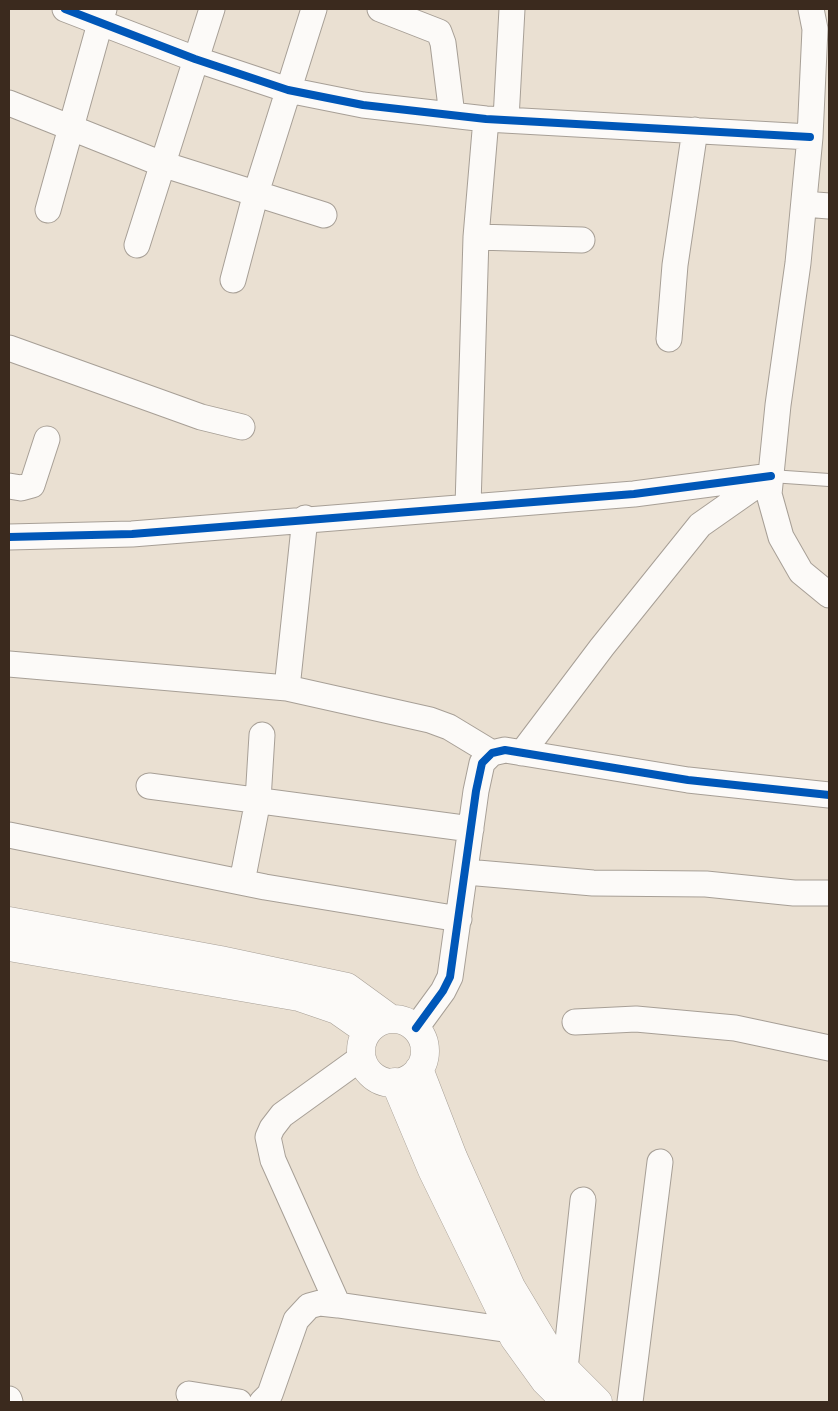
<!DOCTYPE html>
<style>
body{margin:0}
#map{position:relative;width:838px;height:1411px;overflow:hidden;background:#eae0d2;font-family:Cardo,serif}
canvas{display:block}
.frame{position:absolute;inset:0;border:10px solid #3b2a1e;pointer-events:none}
</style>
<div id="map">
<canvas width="838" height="1411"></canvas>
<div class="frame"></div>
</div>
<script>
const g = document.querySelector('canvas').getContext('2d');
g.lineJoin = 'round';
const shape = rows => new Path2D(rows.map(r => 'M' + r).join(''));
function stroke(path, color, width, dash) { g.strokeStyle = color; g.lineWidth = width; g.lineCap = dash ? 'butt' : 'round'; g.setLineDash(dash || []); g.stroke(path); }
const lane = shape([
 [771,476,829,480]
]);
const street = shape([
 [65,9,195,59,288,90,363,105,486,119,810,137],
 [380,9,439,32,443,43,452,115],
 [811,9,815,29,810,137,798,263,778,405,769,494,781,537,801,572,829,595],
 [9,103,162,164,324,215],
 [506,119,512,9],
 [804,204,829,206],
 [48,210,104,9],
 [476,237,582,240],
 [137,245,212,9],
 [233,280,256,193,314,9],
 [669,339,675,265,695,130],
 [9,348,201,417,242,427],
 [9,486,21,488,32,485,47,439],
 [468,506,476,237,486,119],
 [9,537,132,534,634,494,771,476],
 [9,664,287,688,430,720,449,727,492,753],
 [287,688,305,518],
 [522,753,602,647,700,525,767,478],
 [149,786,471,829],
 [9,835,265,887,459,919],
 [466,872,593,883,706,884,794,893,829,893],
 [242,882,258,800,262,735],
 [575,1022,636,1019,735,1028,829,1048],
 [416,1028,443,991,450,977,476,791,482,763,492,753,505,750,688,780,829,795],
 [338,1305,273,1160,268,1137,272,1128,282,1115,361,1058],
 [565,1369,583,1200],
 [189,1394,239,1402],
 [9,1399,10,1402],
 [262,1402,270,1394,296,1320,309,1306,320,1303,338,1305,510,1330],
 [630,1402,660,1162]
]);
const secondary = shape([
 [9,921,220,960,347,987,391,1019],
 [9,947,299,997,337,1010,367,1031],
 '361 1051a32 32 0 1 1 64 0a32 32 0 1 1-64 0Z',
 [419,1069,453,1157,511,1287,553,1357,598,1402],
 [395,1082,432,1170,514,1338,545,1381,566,1402]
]);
const cycleway = shape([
 [65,9,195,59,288,90,363,105,486,119,810,137],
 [9,537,132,534,634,494,771,476],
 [416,1028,443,991,450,977,476,791,482,763,492,753,505,750,688,780,829,795]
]);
stroke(lane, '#a79f96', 14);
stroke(street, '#a79f96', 27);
stroke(secondary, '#a79f96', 29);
stroke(lane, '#fcfaf8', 12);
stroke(street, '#fcfaf8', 25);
stroke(secondary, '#fcfaf8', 28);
stroke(cycleway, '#0057b8', 8);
</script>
